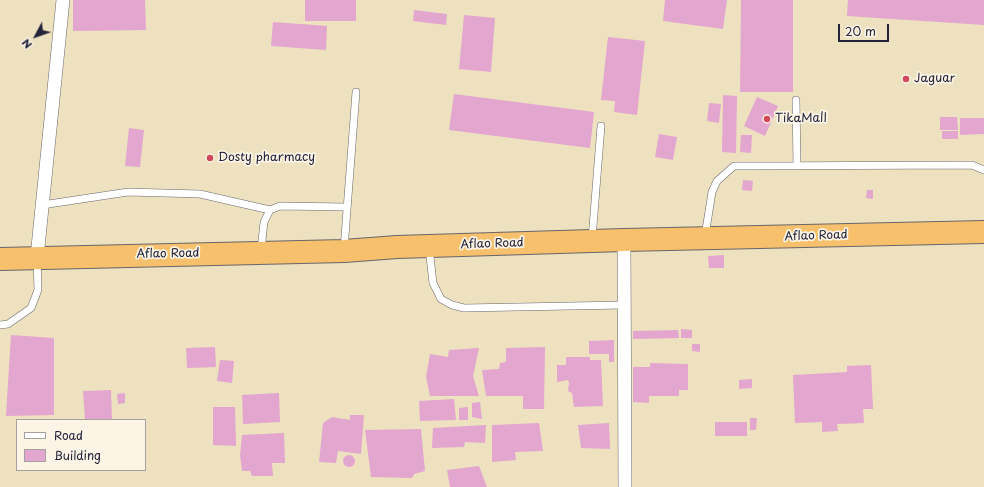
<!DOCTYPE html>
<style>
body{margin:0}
#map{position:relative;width:984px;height:487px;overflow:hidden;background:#ede1c0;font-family:"Playpen Sans",sans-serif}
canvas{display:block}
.legend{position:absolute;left:16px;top:419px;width:130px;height:52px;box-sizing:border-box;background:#fcf5e5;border:1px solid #a5a1a1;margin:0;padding:5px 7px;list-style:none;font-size:12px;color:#22223b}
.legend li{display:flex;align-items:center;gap:8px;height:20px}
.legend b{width:20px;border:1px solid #a5a1a1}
.north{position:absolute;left:16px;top:16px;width:40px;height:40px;-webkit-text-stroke:3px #fcf5e5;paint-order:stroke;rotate:229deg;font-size:11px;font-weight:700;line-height:16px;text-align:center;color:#22223b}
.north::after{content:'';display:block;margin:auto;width:14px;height:18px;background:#22223b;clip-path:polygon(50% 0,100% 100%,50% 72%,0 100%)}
.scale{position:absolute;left:838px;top:24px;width:51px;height:18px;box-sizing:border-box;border:2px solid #22223b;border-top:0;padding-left:5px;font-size:12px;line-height:14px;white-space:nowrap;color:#22223b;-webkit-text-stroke:3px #fcf5e5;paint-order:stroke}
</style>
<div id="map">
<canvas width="984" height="487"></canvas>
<ul class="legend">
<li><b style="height:5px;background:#fff"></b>Road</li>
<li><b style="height:11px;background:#e3a6cf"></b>Building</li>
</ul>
<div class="north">N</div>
<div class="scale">20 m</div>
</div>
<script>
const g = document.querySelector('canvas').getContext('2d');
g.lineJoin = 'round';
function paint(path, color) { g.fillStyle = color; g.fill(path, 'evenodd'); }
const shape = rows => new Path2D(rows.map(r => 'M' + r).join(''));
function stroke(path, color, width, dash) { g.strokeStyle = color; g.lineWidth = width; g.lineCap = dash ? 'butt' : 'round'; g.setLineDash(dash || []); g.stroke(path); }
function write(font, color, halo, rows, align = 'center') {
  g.font = font + ' "Playpen Sans",sans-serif'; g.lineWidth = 3.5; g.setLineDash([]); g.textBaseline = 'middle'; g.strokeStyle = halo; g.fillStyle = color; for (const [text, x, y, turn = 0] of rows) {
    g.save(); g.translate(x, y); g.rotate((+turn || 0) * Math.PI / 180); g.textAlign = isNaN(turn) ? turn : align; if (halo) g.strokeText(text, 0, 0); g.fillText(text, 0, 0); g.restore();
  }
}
const building = shape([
 [73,0,145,0,146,30,73,31],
 [305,0,356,0,356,21,305,21],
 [665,0,727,0,723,29,663,21],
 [741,0,793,0,793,92,740,92],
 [848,0,984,0,984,25,847,16],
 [414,10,447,14,446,25,413,21],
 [464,15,495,18,491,72,459,69],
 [273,22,327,26,326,50,271,46],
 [608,37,645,41,637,115,614,112,615,101,601,100],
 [454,94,594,112,590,148,449,130],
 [723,95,737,96,736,153,722,152],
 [757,97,778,106,765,136,744,126],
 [709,103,721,104,719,123,707,121],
 [940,117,957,117,958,130,940,130],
 [960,118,984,118,984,134,960,135],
 [129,128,144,130,140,167,125,166],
 [942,131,958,131,958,139,942,139],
 [659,134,677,137,673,160,655,157],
 [741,135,752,135,751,153,740,152],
 [743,180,753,181,752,191,742,190],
 [867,190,873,190,873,199,866,198],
 [724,255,724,268,709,268,708,256],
 [681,329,692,330,692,338,681,338],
 [678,330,679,338,633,339,633,331],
 [11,335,54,338,54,415,6,416],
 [614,340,614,362,609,362,609,354,589,354,589,341],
 [692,344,700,344,700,352,692,351],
 [215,347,216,367,187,368,186,348],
 [545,347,544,409,523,409,523,396,486,396,482,370,499,369,500,363,506,362,506,348],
 [479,348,473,376,479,396,430,396,426,377,430,354,448,357,449,350],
 [566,357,590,357,590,360,601,360,603,406,574,407,572,393,568,391,569,383,568,380,557,382,557,365,566,365],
 [220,360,234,361,232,383,217,381],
 [650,363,688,364,688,390,679,390,679,396,649,396,649,403,633,402,633,367,650,367],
 [871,365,873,409,863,409,864,423,837,424,838,431,822,432,822,422,795,423,793,375,847,372,847,366],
 [752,379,752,388,739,389,739,380],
 [111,390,112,420,85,420,83,391],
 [125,393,125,403,118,404,117,394],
 [279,393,280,422,243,424,242,395],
 [454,399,456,420,420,421,419,401],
 [480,402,482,419,472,417,472,403],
 [213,407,235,407,236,446,213,445],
 [468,407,468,420,459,420,459,408],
 [350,415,364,415,361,454,338,451,336,463,319,462,323,423,332,417,350,420],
 [750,418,757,418,756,430,750,430],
 [715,422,747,422,747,436,715,436],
 [539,423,543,451,515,452,516,460,492,462,492,425],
 [609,423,610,449,581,448,578,425],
 [486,425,485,443,465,442,464,447,432,448,433,428],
 [421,429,425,471,414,474,412,478,371,477,365,430],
 [284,433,285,463,272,463,273,476,252,476,250,471,242,471,240,455,242,435],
 '343 461a6 6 0 1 1 12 0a6 6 0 1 1-12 0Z',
 [479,466,487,487,450,487,447,470]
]);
const service = shape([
 [796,100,797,166],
 [42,205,128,192,200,194,270,210],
 [705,236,712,192,717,181,734,166,972,165,984,170],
 [592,239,601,126],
 [429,248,433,283,441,299,452,305,464,308,624,305],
 [344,249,356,92],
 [261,250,264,222,270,210,280,206,347,207],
 [0,325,8,324,31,308,38,290,37,260]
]);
const minor = shape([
 [624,240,625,487],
 [37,257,63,0]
]);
const trunk = shape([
 [0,259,344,251,397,247,624,240,984,232]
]);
const markers = [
 [906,79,4,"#d1495b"],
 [767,119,4,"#d1495b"],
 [210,158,4,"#d1495b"]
];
const poiNames = [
 ["Jaguar",914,79],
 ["TikaMall",775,119],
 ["Dosty pharmacy",218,158]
];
const streetNames = [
 ["Aflao Road",816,236,-2],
 ["Aflao Road",492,244,-2],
 ["Aflao Road",168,254,-1]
];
paint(building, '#e3a6cf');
stroke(service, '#69656a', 8);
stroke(minor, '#69656a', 14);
stroke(trunk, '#69656a', 24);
stroke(service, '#fff', 7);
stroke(minor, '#fff', 13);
stroke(trunk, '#f7c06c', 22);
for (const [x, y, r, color] of markers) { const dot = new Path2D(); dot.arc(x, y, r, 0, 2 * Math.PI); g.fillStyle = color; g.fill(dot); stroke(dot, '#fcf5e5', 1.5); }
write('12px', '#22223b', '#fcf5e5', poiNames, 'left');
write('12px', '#22223b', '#fcf5e5', streetNames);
</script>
